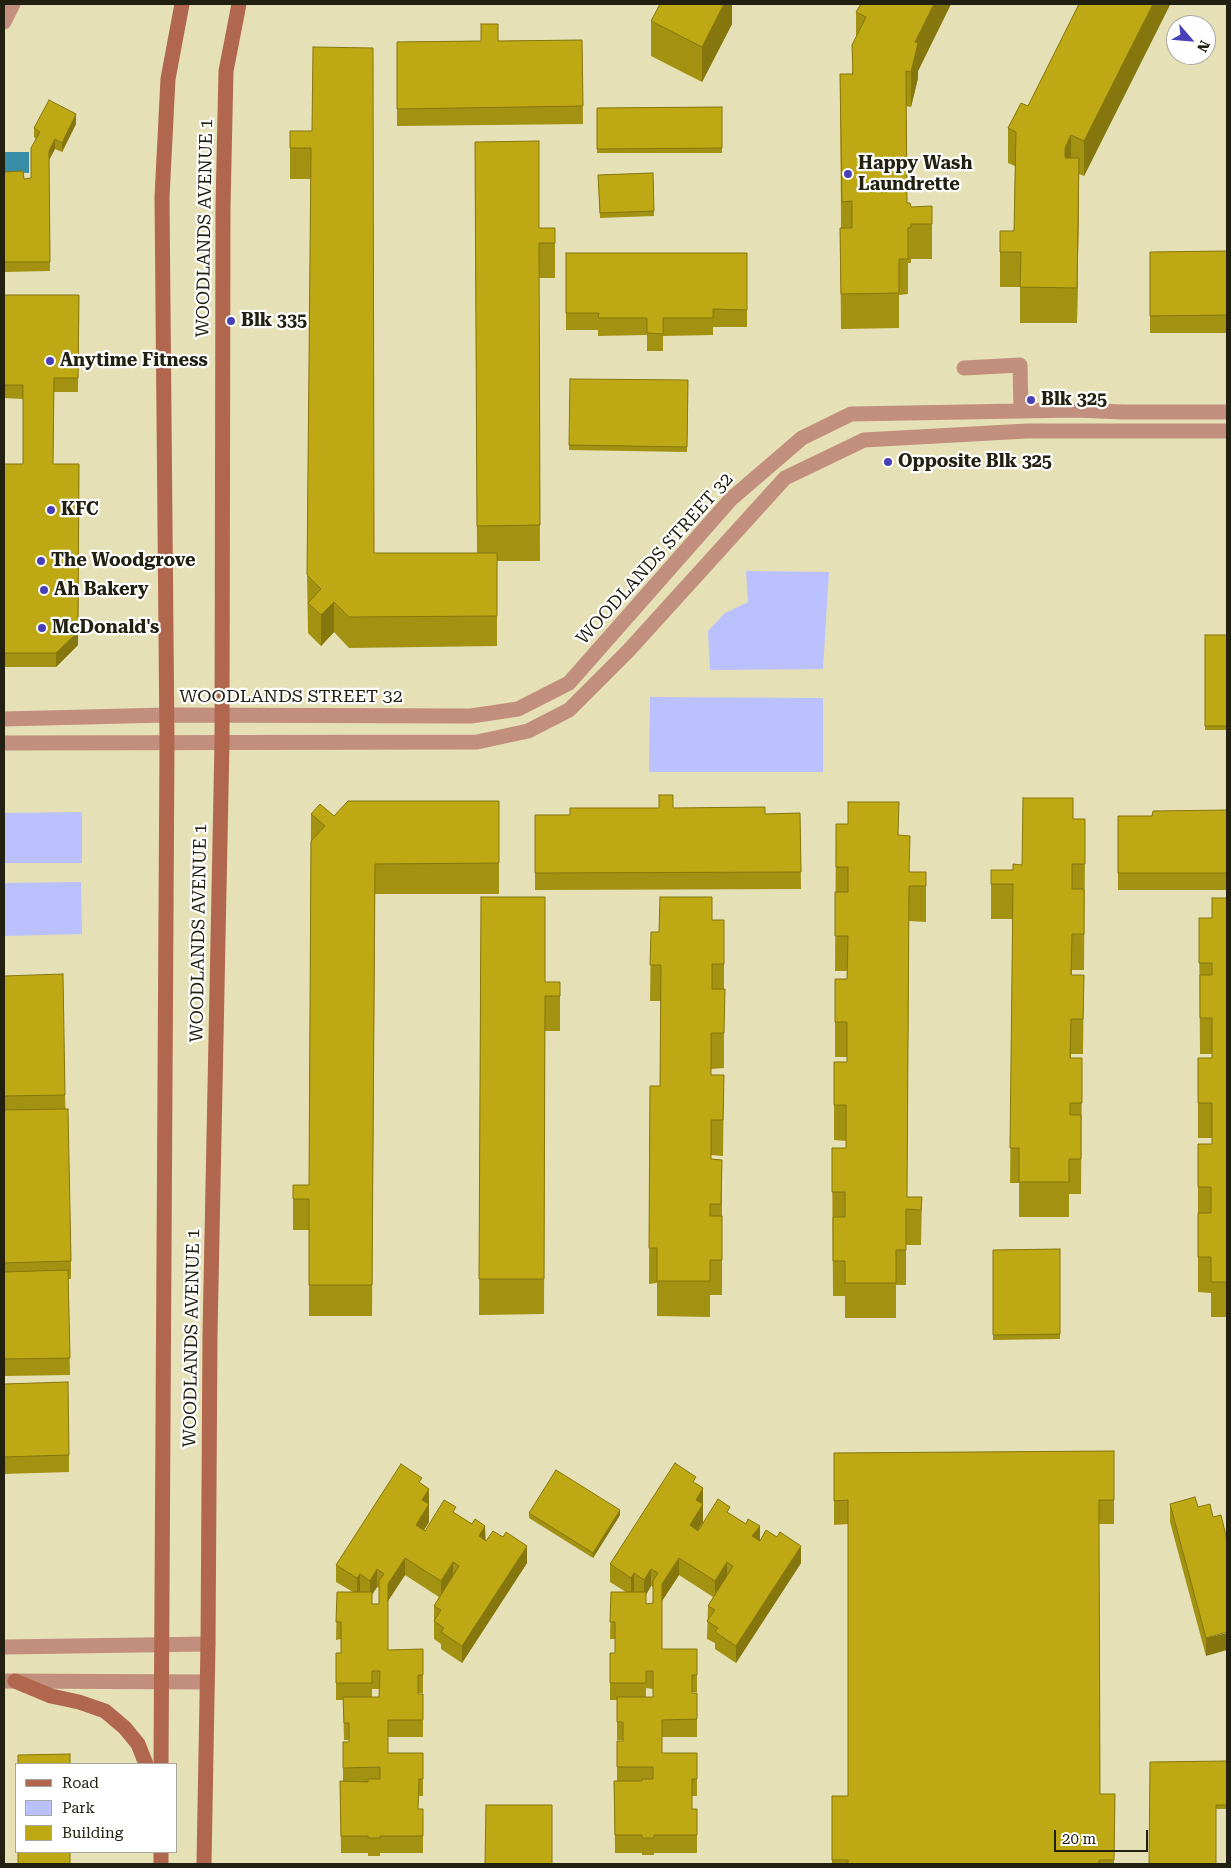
<!DOCTYPE html>
<style>
body{margin:0}
#map{position:relative;width:1231px;height:1868px;overflow:hidden;background:#e6e0b6;font-family:"Roboto Serif",serif}
canvas{display:block}
.frame{position:absolute;inset:0;border:5px solid #222010;pointer-events:none}
.legend{position:absolute;left:15px;top:1763px;width:162px;height:90px;box-sizing:border-box;background:#fff;border:1px solid #a7a69f;margin:0;padding:6px 9px;list-style:none;font-size:15px;color:#222010}
.legend li{display:flex;align-items:center;gap:10px;height:25px}
.legend b{width:25px;border:1px solid #a7a69f}
.north{position:absolute;left:1166px;top:15px;width:50px;height:50px;box-sizing:border-box;background:#fff;border:1px solid #a7a69f;border-radius:50%;rotate:117deg;font-size:14px;font-weight:700;line-height:20px;text-align:center;color:#222010}
.north::after{content:'';display:block;margin:auto;width:18px;height:22px;background:#493fb6;clip-path:polygon(50% 0,100% 100%,50% 72%,0 100%)}
.scale{position:absolute;left:1054px;top:1830px;width:94px;height:22px;box-sizing:border-box;border:2px solid #222010;border-top:0;padding-left:6px;font-size:15px;line-height:18px;white-space:nowrap;color:#222010;-webkit-text-stroke:4px #fff;paint-order:stroke}
</style>
<div id="map">
<canvas width="1231" height="1868"></canvas>
<div class="frame"></div>
<ul class="legend">
<li><b style="height:6px;background:#b0674e"></b>Road</li>
<li><b style="height:14px;background:#bbc0fe"></b>Park</li>
<li><b style="height:14px;background:#bea914"></b>Building</li>
</ul>
<div class="north">N</div>
<div class="scale">20 m</div>
</div>
<script>
const g = document.querySelector('canvas').getContext('2d');
g.lineJoin = 'round';
function paint(path, color) { g.fillStyle = color; g.fill(path, 'evenodd'); }
const shape = rows => new Path2D(rows.map(r => 'M' + r).join(''));
function stroke(path, color, width, dash) { g.strokeStyle = color; g.lineWidth = width; g.lineCap = dash ? 'butt' : 'round'; g.setLineDash(dash || []); g.stroke(path); }
function write(font, color, halo, rows, align = 'center') {
  g.font = font + ' "Roboto Serif",serif'; g.lineWidth = 4.5; g.setLineDash([]); g.textBaseline = 'middle'; g.strokeStyle = halo; g.fillStyle = color; for (const [text, x, y, turn = 0] of rows) {
    g.save(); g.translate(x, y); g.rotate((+turn || 0) * Math.PI / 180); g.textAlign = isNaN(turn) ? turn : align; if (halo) g.strokeText(text, 0, 0); g.fillText(text, 0, 0); g.restore();
  }
}
const green = shape([
 [746,571,829,572,823,669,710,670,708,631,725,613,748,602],
 [650,697,823,698,823,772,649,772],
 [82,812,82,863,4,863,4,813],
 [81,882,82,934,4,936,4,883]
]);
const water = shape([
 [4,152,29,152,29,173,4,172]
]);
const street = shape([
 [4,22,13,4],
 [964,368,1020,365,1021,411],
 [4,719,166,715,471,716,518,709,569,683,731,499,802,438,851,414,1076,410,1123,412,1227,412],
 [4,743,477,742,528,731,569,710,629,650,785,478,864,440,1027,431,1227,431],
 [4,1647,208,1644],
 [4,1681,207,1682]
]);
const secondary = shape([
 [15,1681,51,1696,79,1702,105,1711,125,1728,138,1744,146,1764],
 [161,1764,167,743,162,197,168,79,182,4],
 [161,1852,161,1864],
 [204,1864,208,1644,210,1334,222,742,223,206,226,71,239,4]
]);
const wall = shape([
 [732,4,732,24,702,82,651,56,651,21],
 [861,4,951,4,918,71,918,78,911,107,906,106,907,203,911,207,932,224,932,259,911,259,911,263,908,263,908,294,899,295,899,328,841,329,840,228,841,228,840,74,852,74,856,37,856,12],
 [1170,4,1084,176,1079,174,1077,323,1020,323,1020,287,1000,287,1000,231,1014,231,1015,166,1008,163,1008,128,1028,106],
 [582,40,583,124,397,126,397,42],
 [722,107,722,153,597,153,597,108],
 [76,124,62,152,55,149,49,160,50,271,4,272,4,172,24,179,31,178,36,139,34,137,34,128],
 [290,131,312,131,374,553,477,553,475,142,539,228,555,228,555,278,539,278,540,561,497,561,497,646,349,648,334,632,321,646,308,633,307,575,311,179,290,179],
 [653,173,654,216,600,218,598,175],
 [1227,251,1227,333,1150,333,1150,252],
 [566,253,747,253,747,327,713,327,713,335,663,336,663,351,647,351,647,335,598,336,598,330,566,330],
 [4,295,79,295,78,392,54,392,53,464,78,645,56,667,4,667,4,464,23,464,23,399,4,398],
 [688,380,687,452,569,450,569,445],
 [1205,635,1227,635,1227,730,1205,730],
 [499,801,499,894,375,894,372,1316,309,1316,309,1230,293,1230,293,1199,309,1185,311,814,334,816],
 [673,808,765,814,800,813,801,889,535,890,535,815,570,815],
 [1227,810,1227,890,1118,890,1118,816,1152,816],
 [1073,819,1085,855,1084,970,1072,970,1072,975,1084,975,1083,1054,1071,1054,1071,1058,1082,1058,1081,1194,1069,1194,1069,1217,1019,1217,1019,1183,1010,1183,1013,919,991,919,991,884,1022,865],
 [836,824,899,835,910,872,926,872,926,922,909,921,907,1197,922,1197,921,1245,906,1245,906,1285,896,1285,896,1318,845,1318,845,1296,833,1296,832,1148,846,1148,846,1141,834,1140,834,1062,847,1062,847,1057,835,1057,835,979,847,979,847,971,835,971],
 [481,897,545,982,560,982,560,1031,545,1031,544,1314,479,1315],
 [1227,898,1227,1317,1211,1317,1211,1293,1198,1292,1198,1144,1212,1144,1212,1138,1198,1138,1198,1058,1212,1058,1212,1054,1200,1054,1199,918,1212,918],
 [712,920,724,920,724,1068,711,1069,711,1075,724,1075,723,1156,711,1155,711,1159,722,1160,722,1295,710,1295,710,1317,657,1316,657,1283,649,1284,650,1086,660,1086,661,1001,650,1001,651,932,659,932],
 [4,976,65,1095,71,1261,71,1279,68,1279,70,1375,4,1376],
 [1060,1249,1060,1339,993,1340,993,1250],
 [4,1384,69,1455,69,1472,4,1474],
 [1114,1451,1114,1524,1099,1524,1100,1794,1115,1794,1114,1864,832,1864,832,1796,848,1796,848,1524,834,1525,834,1453],
 [696,1483,703,1488,703,1522,698,1530,698,1531,730,1514,746,1524,760,1526,760,1541,801,1563,736,1663,715,1649,715,1643,707,1639,708,1606,713,1597,679,1575,662,1601,662,1649,697,1649,697,1692,692,1692,692,1693,697,1693,697,1737,662,1737,662,1753,697,1753,697,1796,692,1796,692,1809,697,1809,697,1853,654,1853,654,1855,642,1855,642,1853,615,1853,614,1781,617,1781,617,1741,623,1741,623,1740,617,1740,617,1700,610,1700,610,1653,615,1653,615,1639,610,1639,611,1592,626,1592,610,1582,610,1564],
 [651,1586,653,1587,653,1603,646,1604,646,1595],
 [646,1688,653,1689,653,1697,646,1697],
 [422,1484,429,1489,429,1522,424,1530,425,1531,456,1514,472,1524,485,1526,486,1541,527,1563,462,1663,441,1649,441,1644,434,1639,434,1606,439,1597,405,1575,388,1601,388,1650,423,1649,423,1693,418,1693,418,1694,423,1694,423,1737,388,1737,388,1753,423,1753,423,1796,419,1796,418,1809,423,1809,423,1853,380,1853,380,1856,368,1856,368,1853,341,1853,340,1781,343,1781,343,1742,349,1742,349,1740,344,1740,343,1700,336,1700,336,1653,341,1653,341,1639,336,1640,337,1592,353,1592,336,1582,336,1565],
 [377,1587,379,1588,379,1604,372,1604,372,1595],
 [372,1689,379,1689,379,1697,372,1697],
 [1170,1504,1198,1507,1213,1517,1206,1656,1170,1522],
 [529,1513,620,1515,593,1558,529,1518],
 [1227,1761,1227,1809,1216,1809,1149,1864]
]);
const shadedWall = shape([
 [723,4,732,4,732,24,702,82,702,47],
 [934,4,951,4,918,71,918,78,911,107,911,72,915,42],
 [1153,4,1170,4,1170,5,1084,176,1084,141],
 [76,114,76,124,62,152,62,143],
 [1071,135,1071,170,1065,158,1065,148],
 [55,139,55,149,49,160,49,151],
 [1079,158,1079,194,1077,323,1077,288],
 [79,464,78,645,56,667,56,653],
 [334,602,334,632,321,646,321,615],
 [703,1488,703,1522,690,1542,690,1525,696,1500],
 [429,1489,429,1522,416,1542,416,1525,422,1500],
 [620,1510,620,1515,593,1558,593,1553],
 [485,1526,485,1544,479,1536],
 [760,1526,760,1543,752,1536],
 [527,1546,527,1563,462,1663,462,1646],
 [801,1546,801,1563,736,1663,736,1646],
 [405,1558,405,1575,388,1601,388,1584],
 [679,1558,679,1575,662,1601,662,1584],
 [453,1562,453,1580,441,1599,441,1581],
 [727,1562,727,1580,715,1598,715,1581],
 [377,1569,377,1587,370,1598,370,1581],
 [651,1569,651,1586,644,1598,644,1580],
 [634,1573,634,1591,631,1595,631,1578],
 [360,1574,360,1591,357,1595,357,1578],
 [1227,1633,1227,1650,1206,1656,1206,1638]
]);
const building = shape([
 [660,4,724,4,702,47,651,21,660,4],
 [861,4,934,4,915,42,918,43,911,72,906,71,907,203,910,203,911,207,932,206,932,224,911,224,911,227,908,228,908,259,899,259,899,293,841,294,840,228,852,228,852,201,842,202,840,74,853,74,852,45,866,17,856,12,861,4],
 [1079,4,1153,4,1084,141,1071,135,1065,148,1065,158,1079,158,1077,288,1020,287,1021,252,1000,252,1000,231,1014,231,1016,132,1008,128,1021,103,1028,106,1079,4],
 [481,24,498,24,498,41,582,40,583,106,397,109,397,42,481,41,481,24],
 [313,47,373,48,374,553,497,553,497,616,349,617,334,602,321,615,308,603,321,589,307,575,311,148,290,148,290,131,312,131,313,47],
 [49,100,76,114,62,143,55,139,49,151,50,262,4,262,4,172,23,171,24,179,31,178,31,148,40,132,34,128,49,100],
 [722,107,722,148,597,149,597,108,722,107],
 [539,141,539,228,555,228,555,243,539,243,540,525,477,526,475,142,539,141],
 [653,173,654,211,600,213,598,175,653,173],
 [1227,251,1227,315,1150,316,1150,252,1227,251],
 [566,253,747,253,747,310,713,309,713,318,663,318,663,334,647,333,647,318,598,318,599,313,566,313,566,253],
 [4,295,79,295,78,378,54,378,53,464,79,464,78,632,56,653,4,653,4,464,23,464,23,385,4,385,4,295],
 [570,379,688,380,687,447,569,445,570,379],
 [1205,635,1227,635,1227,726,1205,726,1205,635],
 [659,795,673,795,673,808,765,807,765,814,800,813,801,872,535,873,535,815,570,815,570,808,659,808,659,795],
 [1023,798,1073,798,1073,819,1085,819,1085,864,1072,864,1072,889,1084,889,1084,934,1072,934,1071,975,1084,975,1083,1019,1071,1019,1070,1058,1082,1058,1082,1103,1070,1103,1070,1115,1081,1115,1081,1159,1069,1159,1069,1182,1019,1182,1019,1148,1010,1148,1013,884,991,884,991,870,1013,870,1013,864,1022,865,1023,798],
 [348,801,499,801,499,863,375,864,372,1285,309,1285,309,1199,293,1199,293,1185,309,1185,311,841,325,826,311,814,320,804,334,816,348,801],
 [848,802,899,802,898,835,910,836,909,872,926,872,926,886,909,886,907,1197,922,1197,921,1210,906,1209,906,1250,896,1250,896,1283,845,1283,845,1261,833,1261,833,1217,845,1217,845,1192,832,1192,832,1148,846,1148,846,1105,834,1105,834,1062,847,1062,847,1022,835,1022,835,979,847,979,848,936,835,936,835,892,848,892,848,867,836,867,836,824,848,824,848,802],
 [1227,810,1227,873,1118,873,1118,816,1152,816,1153,811,1227,810],
 [481,897,545,897,545,982,560,982,560,996,545,996,544,1279,479,1279,481,897],
 [660,897,712,897,712,920,724,920,724,964,712,964,712,989,725,989,724,1033,711,1033,711,1075,724,1075,723,1120,711,1120,711,1159,722,1160,721,1204,710,1204,710,1216,722,1216,722,1260,710,1260,710,1281,657,1281,657,1248,649,1248,650,1086,660,1086,661,965,650,965,651,932,659,932,660,897],
 [1212,898,1227,898,1227,1282,1211,1282,1211,1257,1198,1257,1198,1213,1211,1213,1211,1187,1198,1187,1198,1144,1212,1144,1212,1103,1198,1103,1198,1058,1212,1058,1212,1018,1200,1018,1200,975,1212,975,1212,963,1199,963,1199,918,1212,918,1212,898],
 [63,974,65,1095,4,1096,4,976,63,974],
 [68,1109,71,1261,4,1263,4,1110,68,1109],
 [1060,1249,1060,1334,993,1335,993,1250,1060,1249],
 [68,1270,70,1358,4,1359,4,1272,68,1270],
 [68,1382,69,1455,4,1457,4,1384,68,1382],
 [1114,1451,1114,1500,1099,1500,1099,1522,1100,1794,1115,1794,1114,1860,1099,1860,1099,1864,848,1864,848,1860,832,1860,832,1796,848,1796,848,1500,834,1501,834,1453,1114,1451],
 [675,1463,696,1477,693,1482,703,1488,696,1500,703,1504,690,1525,698,1531,718,1499,730,1507,727,1512,746,1524,748,1519,760,1526,752,1536,760,1541,766,1530,777,1537,780,1532,801,1546,736,1646,715,1632,718,1628,707,1621,715,1610,708,1606,733,1566,727,1562,715,1581,679,1558,662,1584,662,1649,697,1649,697,1675,692,1675,692,1693,697,1693,697,1719,662,1720,662,1753,697,1753,697,1779,692,1779,692,1809,697,1809,697,1835,654,1835,654,1838,642,1838,642,1835,615,1835,614,1781,642,1781,642,1779,653,1779,653,1767,617,1767,617,1741,623,1741,623,1722,617,1722,617,1697,653,1697,653,1671,646,1671,646,1683,610,1683,610,1653,615,1653,615,1622,610,1622,611,1592,646,1592,646,1604,653,1603,653,1581,658,1573,651,1569,644,1580,634,1573,631,1578,610,1564,675,1463],
 [401,1464,422,1478,419,1482,429,1489,422,1500,429,1504,416,1525,425,1531,444,1500,456,1507,453,1512,472,1524,475,1519,485,1526,479,1536,486,1541,493,1531,503,1537,506,1532,527,1546,462,1646,441,1632,444,1628,434,1621,441,1610,434,1606,459,1566,453,1562,441,1581,405,1558,388,1584,388,1650,423,1649,423,1675,418,1675,418,1694,423,1694,423,1720,388,1720,388,1753,423,1753,423,1779,419,1779,418,1809,423,1809,423,1836,380,1836,380,1838,368,1838,368,1836,341,1836,340,1781,368,1782,368,1779,380,1779,380,1767,343,1768,343,1742,349,1742,349,1723,344,1723,343,1697,379,1697,380,1671,372,1671,372,1683,336,1683,336,1653,341,1653,341,1622,336,1622,337,1592,372,1592,372,1604,379,1604,379,1581,384,1574,377,1569,370,1581,360,1574,357,1578,336,1565,401,1464],
 [556,1470,620,1510,593,1553,529,1513,556,1470],
 [1195,1497,1198,1507,1210,1504,1213,1517,1221,1515,1227,1540,1227,1632,1206,1638,1170,1504,1195,1497],
 [70,1754,70,1764,18,1764,18,1755,70,1754],
 [1227,1761,1227,1805,1216,1805,1216,1864,1149,1864,1150,1762,1227,1761],
 [486,1805,552,1805,552,1864,485,1864,486,1805],
 [18,1852,70,1852,70,1864,18,1864,18,1852]
]);
const markers = [
 [848,174,5,"#493fb6"],
 [231,321,5,"#493fb6"],
 [50,361,5,"#493fb6"],
 [1031,400,5,"#493fb6"],
 [888,462,5,"#493fb6"],
 [51,510,5,"#493fb6"],
 [41,561,5,"#493fb6"],
 [44,590,5,"#493fb6"],
 [42,628,5,"#493fb6"]
];
const poiNames = [
 ["Happy Wash",858,164],
 ["Laundrette",858,185],
 ["Blk 335",241,321],
 ["Anytime Fitness",60,361],
 ["Blk 325",1041,400],
 ["Opposite Blk 325",898,462],
 ["KFC",61,510],
 ["The Woodgrove",51,561],
 ["Ah Bakery",54,590],
 ["McDonald's",52,628]
];
const streetNames = [
 ["WOODLANDS AVENUE 1",205,228,-89],
 ["WOODLANDS STREET 32",655,559,-48],
 ["WOODLANDS STREET 32",291,697],
 ["WOODLANDS AVENUE 1",199,933,-89],
 ["WOODLANDS AVENUE 1",192,1338,-89]
];
paint(green, '#bbc0fe');
paint(water, '#378ea6');
stroke(street, '#c28f7e', 15);
stroke(secondary, '#b0674e', 15);
paint(wall, '#a39111');
paint(shadedWall, '#85760e');
paint(building, '#bea914');
stroke(building, '#85760e', 1);
for (const [x, y, r, color] of markers) { const dot = new Path2D(); dot.arc(x, y, r, 0, 2 * Math.PI); g.fillStyle = color; g.fill(dot); stroke(dot, '#fff', 2); }
write('bold 18px', '#222010', '#fff', poiNames, 'left');
write('18px', '#222010', '#fff', streetNames);
</script>
